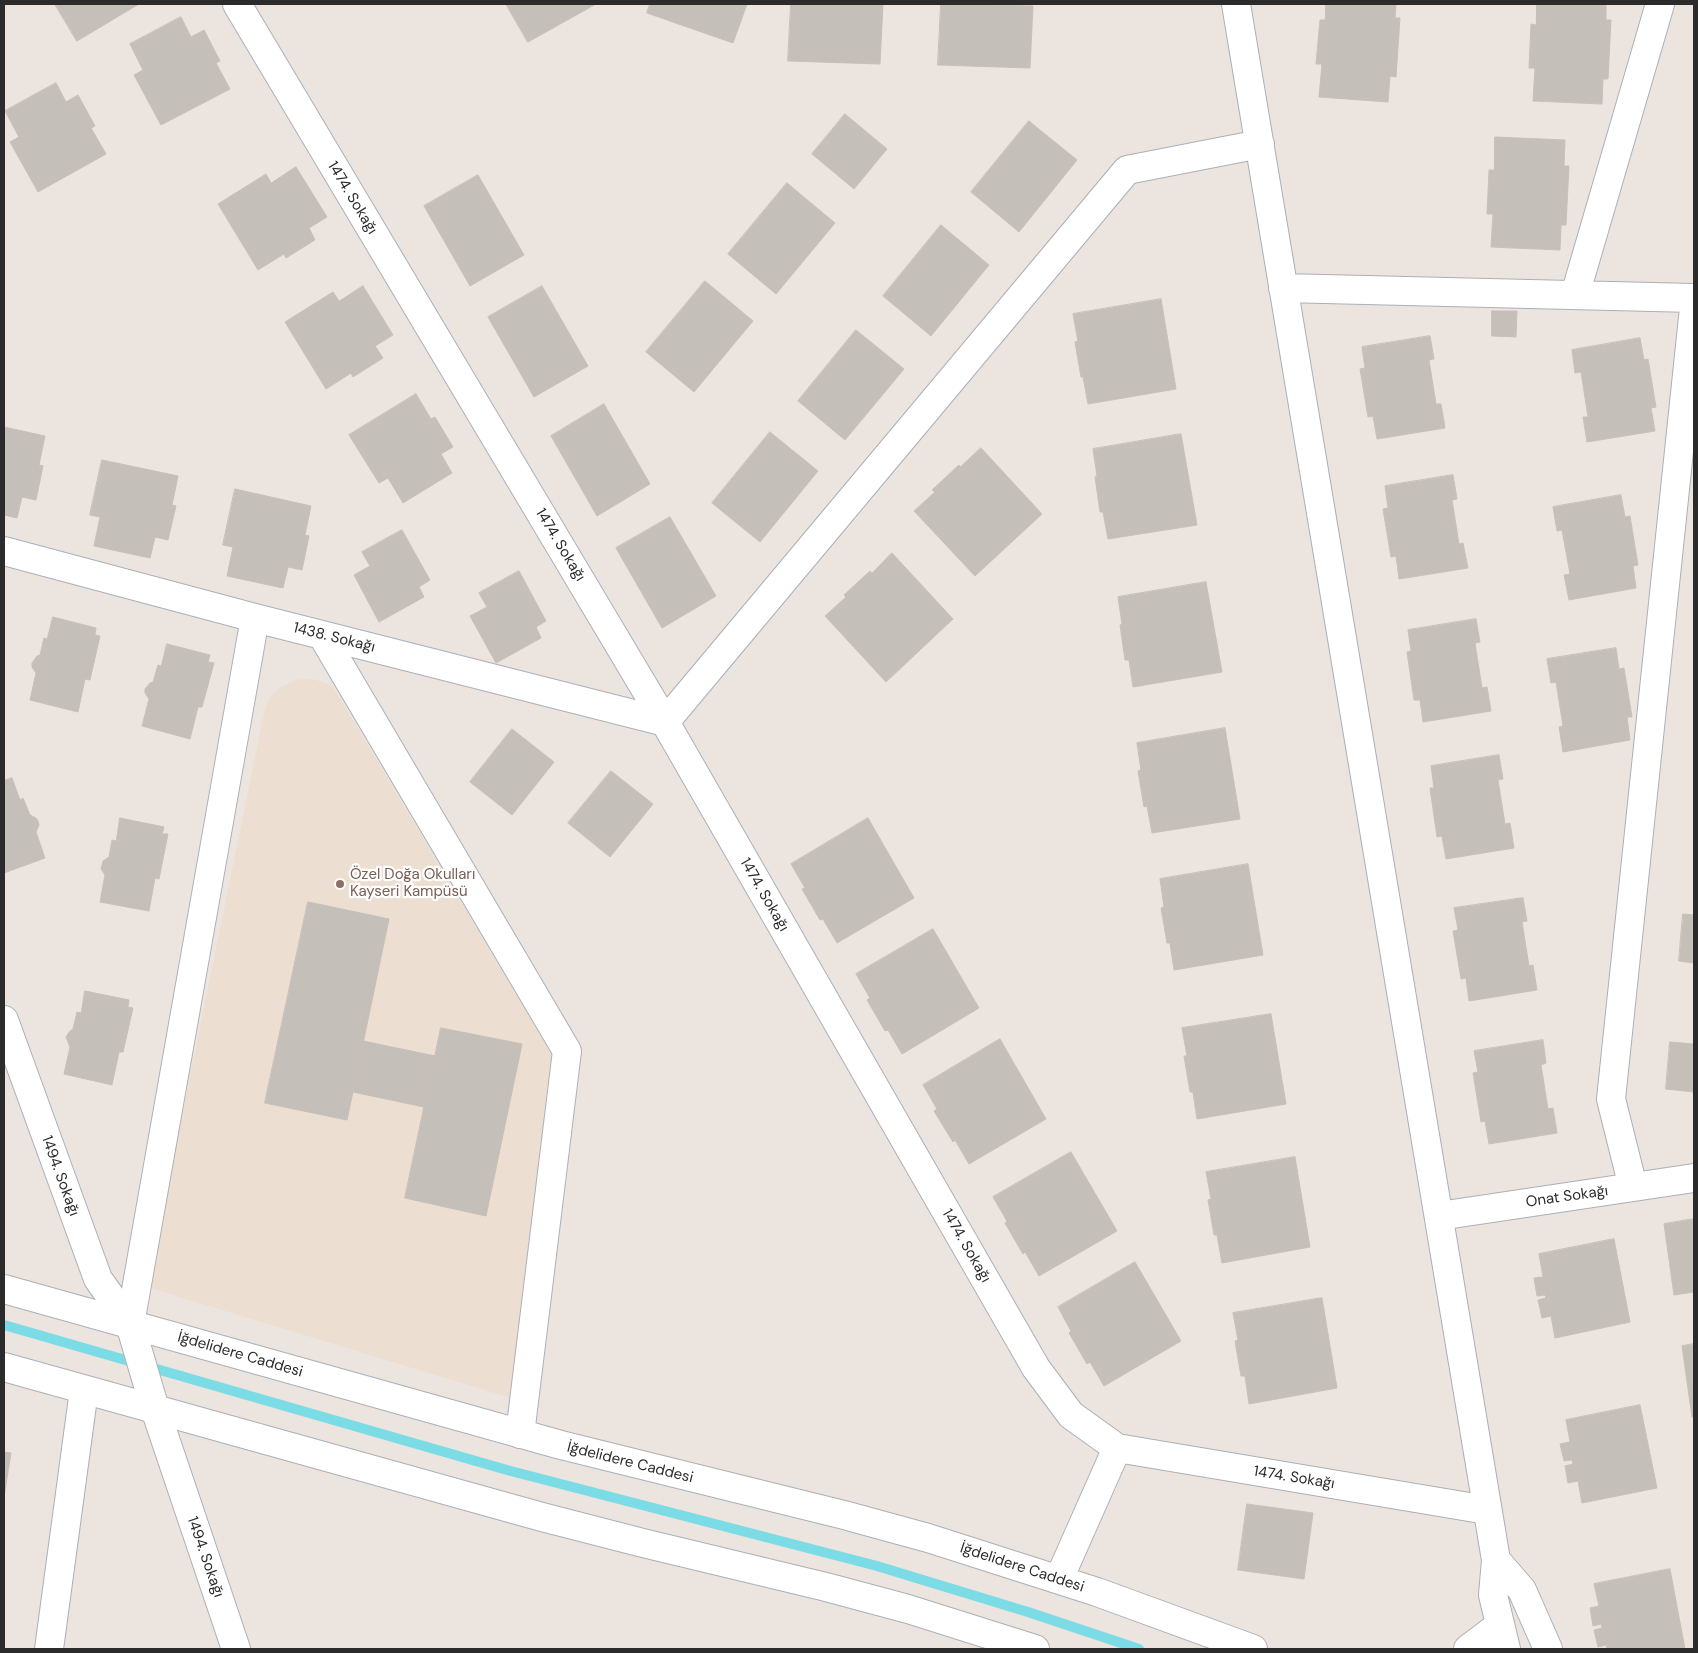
<!DOCTYPE html>
<meta charset="utf-8">
<style>
body{margin:0}
#map{position:relative;width:1698px;height:1653px;overflow:hidden;background:#ece4df;font-family:"DM Sans",sans-serif}
canvas{display:block}
.frame{position:absolute;inset:0;border:5px solid #2b2b2b;pointer-events:none}
</style>
<div id="map">
<canvas width="1698" height="1653"></canvas>
<div class="frame"></div>
</div>
<script>
const g = document.querySelector('canvas').getContext('2d');
g.lineJoin = 'round';
function fillPath(path, color) { g.fillStyle = color; g.fill(path, 'evenodd'); }
function stroke(path, color, width, dash) { g.strokeStyle = color; g.lineWidth = width; g.lineCap = dash ? 'butt' : 'round'; g.setLineDash(dash || []); g.stroke(path); }
function write(font, color, halo, rows, align = 'center') {
  g.font = font + ' "DM Sans",sans-serif'; g.lineWidth = 4.5; g.setLineDash([]); g.textBaseline = 'middle'; g.strokeStyle = halo; g.fillStyle = color; for (const [text, x, y, turn = 0] of rows) {
    g.save(); g.translate(x, y); g.rotate((+turn || 0) * Math.PI / 180); g.textAlign = isNaN(turn) ? turn : align; if (halo) g.strokeText(text, 0, 0); g.fillText(text, 0, 0); g.restore();
  }
}
const education = new Path2D(`
 M300 679H311L323 682 333 687 554 1058 511 1398 147 1287 265 709 270 698 278 689 289 683Z`);
const stream = new Path2D(`
 M4 1325 507 1470 877 1566 1028 1612 1139 1649`);
const building = new Path2D(`
 M55 4H139L77 41Z
 M506 4H596L528 42Z
 M650 4H747L733 43 647 13Z
 M791 4H883L880 64 788 61Z
 M941 4 1033 6 1030 68 938 65Z
 M1326 4H1396L1395 18H1400L1396 77 1390 76 1388 102 1319 97 1322 64H1316L1320 20H1325Z
 M1537 4H1606V20H1611L1608 79H1603L1602 104 1533 101 1535 68H1529L1531 24 1536 25Z
 M181 17 191 37 204 30 220 61 216 63 230 89 161 125 134 75 143 70 130 44Z
 M56 83 66 102 78 95 95 126 91 128 106 154 38 192 10 142 19 137 5 111Z
 M845 114 887 149 854 189 812 154Z
 M1029 121 1077 160 1019 232 971 192Z
 M1495 137 1565 140 1564 166H1569L1566 225H1561L1560 250 1491 247 1493 214H1487L1489 170H1494Z
 M296 167 327 217 309 228 315 240 286 258 284 254 258 270 218 204 266 174 271 183Z
 M478 175 524 255 470 286 424 206Z
 M787 183 835 223 776 294 728 254Z
 M941 225 989 265 931 336 883 296Z
 M705 281 753 321 694 392 646 352Z
 M363 286 393 335 375 346 383 358 353 377 351 373 326 389 285 322 333 292 339 301Z
 M542 286 588 366 534 397 488 317Z
 M1161 299 1176 389 1088 404 1083 377H1081L1075 342 1078 341 1073 314Z
 M1492 311H1517L1516 337 1492 336Z
 M856 330 904 369 845 440 798 401Z
 M1430 336 1434 359 1429 360 1436 404H1441L1445 428 1377 439 1373 416 1368 417 1360 369 1365 368 1362 347Z
 M1640 338 1644 360 1648 359 1656 407 1651 408 1655 431 1587 442 1583 417H1588L1581 372 1575 373 1572 350Z
 M416 394 431 419 435 417 453 447 441 454 452 473 403 503 388 478 379 483 349 435Z
 M604 404 650 484 597 516 551 436Z
 M4 427 45 436 39 465 43 466 36 500 22 497 17 518 4 515Z
 M770 432 818 471 760 542 712 503Z
 M1181 434 1197 525 1108 539 1103 512H1100L1095 477 1097 476 1093 449Z
 M981 448 1042 514 975 576 914 511 935 492 932 490 959 465 960 467Z
 M102 460 178 476 172 505 176 506 168 540 155 537 150 558 94 546 100 517 90 515Z
 M1453 475 1457 499 1452 500 1459 544 1463 543 1468 568 1399 579 1396 556 1391 557 1383 509 1388 508 1385 486Z
 M235 489 311 506 305 535 309 536 302 570 288 567 283 588 227 576 233 547 223 545Z
 M1621 495 1625 517 1630 516 1638 565 1633 566 1636 588 1569 600 1564 575 1570 574 1562 530 1557 531 1553 507Z
 M670 517 716 596 662 628 616 548Z
 M402 530 430 580 419 587 424 597 379 622 354 575 370 566 362 552Z
 M892 553 953 619 886 682 825 616 846 597 844 595 870 571 872 573Z
 M519 571 546 621 536 627 541 638 496 663 470 616 487 607 479 593Z
 M1206 582 1222 672 1133 687 1129 660H1125L1120 625 1122 624 1118 597Z
 M53 617 96 628 95 635 100 636 90 680 85 679 78 712 30 700 36 673 32 667V663L37 656 40 655 44 638 47 639Z
 M1476 619 1480 642 1475 643 1482 688 1487 687 1491 711 1423 722 1420 700H1414L1407 652 1411 651 1408 630Z
 M167 644 210 655 208 662 214 663 202 707H198L190 739 142 726 149 699 145 693V689L150 683 153 682 158 665 161 666Z
 M1616 648 1619 669 1624 668 1632 717H1627L1630 740 1563 752 1559 727 1563 726 1556 682 1551 683 1547 659Z
 M1225 728 1240 819 1152 833 1147 806 1144 807 1138 771 1141 770 1137 743Z
 M512 729 554 762 512 815 470 782Z
 M1499 755 1503 779 1498 780 1505 824 1510 823 1514 848 1446 859 1442 836 1437 837 1430 788H1434L1431 766Z
 M611 771 653 804 610 857 568 823Z
 M12 778 20 800 23 798 30 815 36 818 38 821 39 825 36 832 45 858 4 873V781Z
 M120 818 164 827 162 834H168L159 879 155 878 149 911 100 902 105 875 101 869 103 861 109 857 112 840 116 841Z
 M868 818 914 898 837 943 823 919 820 920 802 889 805 888 791 864Z
 M1248 864 1263 955 1174 970 1170 943H1167L1161 908 1164 907 1160 879Z
 M1523 898 1527 921 1522 922 1529 966 1533 965 1537 990 1469 1001 1466 978 1461 979 1453 931 1458 930 1454 908Z
 M308 902 389 919 347 1120 265 1103Z
 M1683 914 1694 915V963L1679 961Z
 M933 929 979 1008 902 1054 888 1030 885 1031 867 1000 870 998 856 974Z
 M85 991 129 1000 128 1007 133 1008 123 1052H119L112 1085 64 1074 70 1047 66 1037 70 1031 73 1029 77 1012 81 1013Z
 M1271 1014 1286 1104 1197 1119 1193 1092H1190L1184 1056H1187L1182 1028Z
 M441 1028 522 1044 486 1216 405 1198Z
 M1000 1039 1046 1119 969 1164 955 1140 953 1142 934 1111 937 1109 923 1085Z
 M1543 1040 1546 1063 1541 1065 1548 1109 1553 1108 1557 1133 1489 1144 1485 1121 1481 1122 1473 1073 1478 1072 1474 1051Z
 M363 1041 435 1056 424 1107 353 1092Z
 M1670 1042 1694 1044V1092L1666 1089Z
 M1071 1152 1117 1231 1039 1276 1025 1252 1023 1254 1005 1223 1007 1221 993 1197Z
 M1295 1157 1310 1247 1222 1263 1217 1235H1214L1208 1200 1211 1199 1206 1172Z
 M1694 1219V1292L1674 1295 1664 1224Z
 M1614 1239 1630 1322 1555 1338 1551 1316 1542 1318 1538 1300 1546 1298 1545 1295 1537 1296 1534 1278 1543 1277 1539 1254Z
 M1135 1262 1181 1341 1104 1386 1090 1362 1087 1364 1069 1333 1071 1331 1058 1307Z
 M1322 1298 1337 1388 1249 1404 1245 1376H1241L1235 1341 1238 1340 1233 1313Z
 M1694 1344V1416L1692 1417 1682 1346Z
 M1640 1405 1657 1488 1582 1503 1578 1481 1568 1483 1565 1466 1573 1464 1572 1460 1564 1461 1560 1444 1570 1442 1566 1420Z
 M4 1452 11 1453 4 1497Z
 M1247 1504 1313 1513 1304 1579 1238 1570Z
 M1670 1569 1685 1649H1607L1606 1645 1598 1647 1594 1630 1602 1628 1601 1624 1593 1626 1590 1608 1599 1606 1594 1584Z`);
const minor = new Path2D(`
 M237 4 665 722 1036 1368 1071 1415 1117 1448 1487 1510
 M1236 4 1496 1560 1493 1595 1506 1649
 M1283 288 1694 298
 M1575 295 1660 4
 M4 551 255 618 665 722
 M322 635 567 1051 520 1434
 M665 722 1127 170 1260 144
 M4 1020 98 1279 130 1324
 M1633 1187 1611 1099 1694 308
 M1439 1216 1694 1178
 M1496 1560 1522 1590 1548 1649
 M1059 1579 1117 1448
 M49 1649 84 1390
 M236 1649 155 1409 130 1324 255 618
 M1468 1649 1500 1625`);
const tertiary = new Path2D(`
 M4 1289 561 1445 844 1515 928 1538 1097 1592 1253 1649
 M4 1367 542 1517 643 1543 826 1587 908 1609 1035 1649`);
const markers = [
 [340,884,5,"#8d6e63"]
];
const streetNames = [
 ["1474. Sokağı",352,198,59],
 ["1474. Sokağı",560,545,59],
 ["1438. Sokağı",334,638,14],
 ["1474. Sokağı",764,895,60],
 ["1494. Sokağı",60,1176,70],
 ["Onat Sokağı",1567,1197,-8],
 ["1474. Sokağı",966,1246,60],
 ["İğdelidere Caddesi",240,1355,16],
 ["İğdelidere Caddesi",630,1463,14],
 ["1474. Sokağı",1294,1478,9],
 ["1494. Sokağı",205,1557,71],
 ["İğdelidere Caddesi",1022,1568,18]
];
const educationNames = [
 ["Özel Doğa Okulları",350,875],
 ["Kayseri Kampüsü",350,892]
];
fillPath(education, '#ecded0');
stroke(stream, '#7bdce5', 10);
fillPath(building, '#c5bfba');
stroke(building, '#c7bfb8', 1);
stroke(minor, '#abb0b7', 30);
stroke(tertiary, '#abb0b7', 30);
stroke(minor, '#fff', 28);
stroke(tertiary, '#fff', 28);
for (const [x, y, r, color] of markers) { const dot = new Path2D(); dot.arc(x, y, r, 0, 2 * Math.PI); g.fillStyle = color; g.fill(dot); stroke(dot, '#fff', 2); }
write('15px', '#2b2b2b', '#fff', streetNames);
write('15px', '#785e54', '#fff', educationNames, 'left');
</script>
